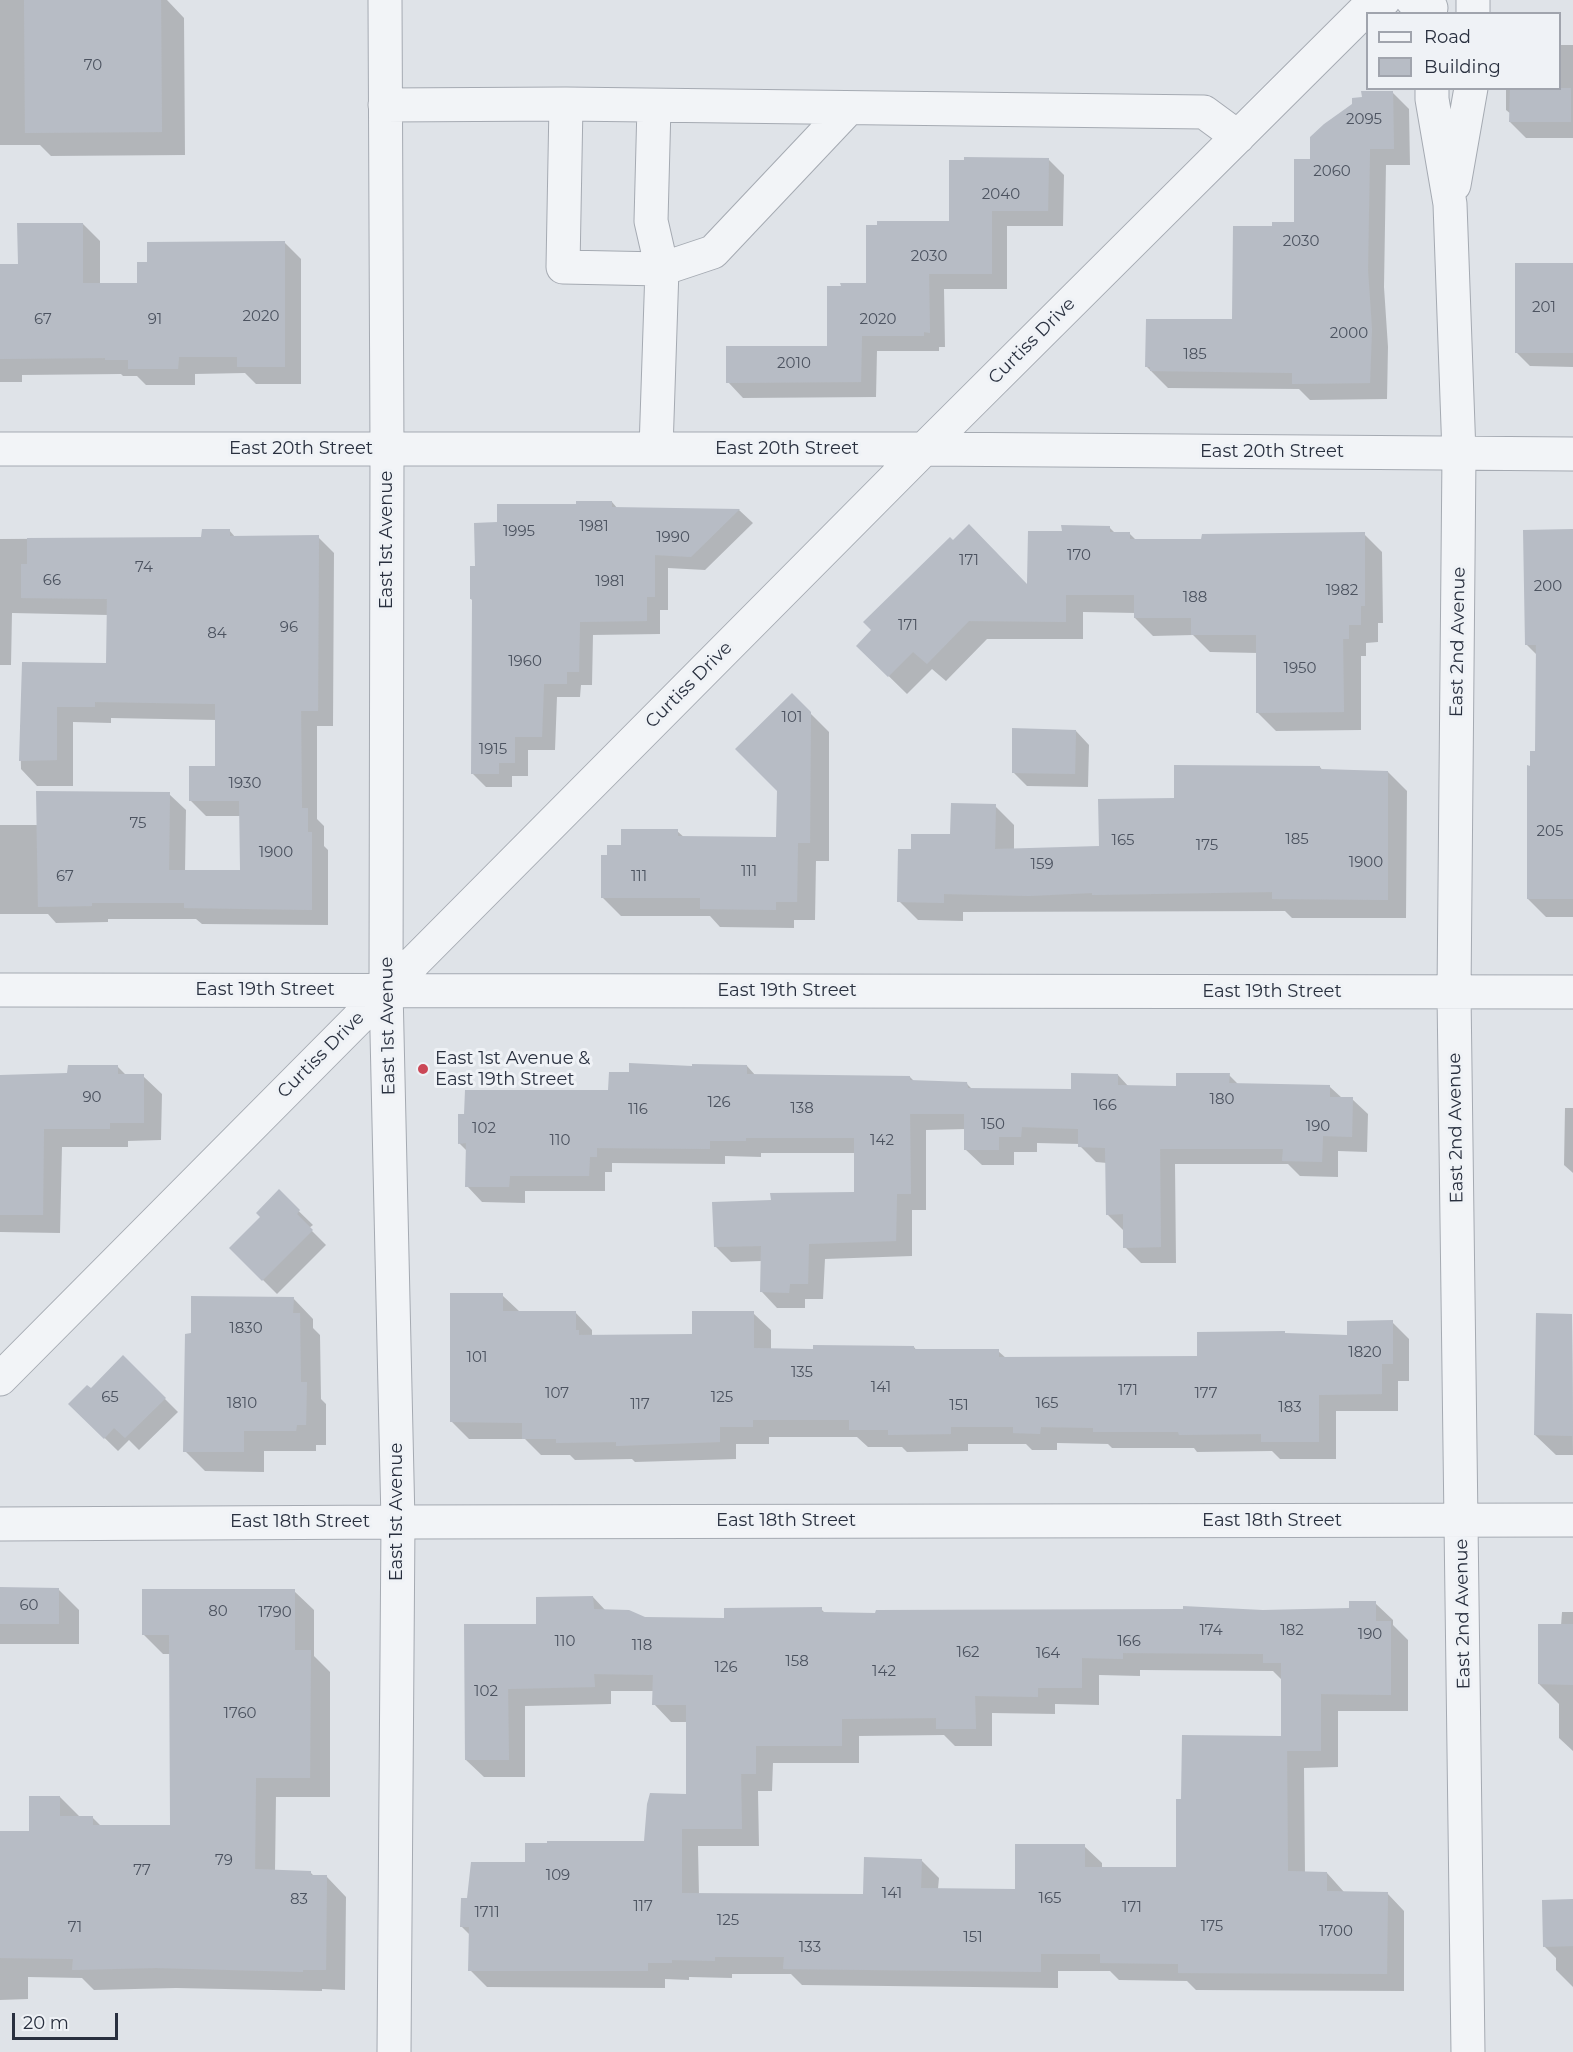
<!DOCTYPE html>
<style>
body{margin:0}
#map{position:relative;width:1573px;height:2052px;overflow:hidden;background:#dfe3e8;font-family:Montserrat,sans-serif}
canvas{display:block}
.legend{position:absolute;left:1366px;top:12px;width:195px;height:78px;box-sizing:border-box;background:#eff2f6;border:2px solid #a0a4ad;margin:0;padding:8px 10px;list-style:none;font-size:18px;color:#29303f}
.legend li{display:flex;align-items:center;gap:12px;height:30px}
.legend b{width:30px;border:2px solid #a0a4ad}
.scale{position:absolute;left:12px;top:2013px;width:106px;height:27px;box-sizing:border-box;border:3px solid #29303f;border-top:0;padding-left:8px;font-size:18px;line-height:21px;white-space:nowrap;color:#29303f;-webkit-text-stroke:4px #eff2f6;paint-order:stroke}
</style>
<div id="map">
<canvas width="1573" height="2052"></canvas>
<ul class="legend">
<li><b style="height:8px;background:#f2f4f7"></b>Road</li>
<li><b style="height:16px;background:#b7bcc5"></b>Building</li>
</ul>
<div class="scale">20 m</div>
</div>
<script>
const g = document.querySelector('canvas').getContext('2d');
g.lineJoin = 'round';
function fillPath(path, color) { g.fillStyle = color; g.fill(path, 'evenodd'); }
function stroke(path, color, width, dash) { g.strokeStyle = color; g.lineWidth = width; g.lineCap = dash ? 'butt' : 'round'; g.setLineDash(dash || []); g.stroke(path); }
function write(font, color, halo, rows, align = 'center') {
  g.font = font + ' Montserrat,sans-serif'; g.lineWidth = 6; g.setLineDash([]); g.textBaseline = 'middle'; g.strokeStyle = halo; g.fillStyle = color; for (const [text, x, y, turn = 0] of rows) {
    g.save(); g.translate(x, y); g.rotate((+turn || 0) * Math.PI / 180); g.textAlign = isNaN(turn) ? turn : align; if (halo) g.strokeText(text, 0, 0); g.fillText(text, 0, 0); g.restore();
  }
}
const shadow = new Path2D(`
 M0 0H167L184 18 185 155 51 156 40 145H0Z
 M1560 45H1573V138H1526L1510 122 1511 114 1506 110V88H1560Z
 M1392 92 1409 109 1410 165H1386L1384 287 1388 347 1387 399 1310 400 1299 389 1168 388 1147 367 1233 321 1274 227 1296 224 1312 161Z
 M1048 159 1064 175 1063 226H1007V289H944L945 347H939V351H877L876 397 743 398 728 382 828 347 867 285 950 222Z
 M83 224 100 241V285L139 284 284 242 301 259V384H256L245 373 195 374V385H146L137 376H123L121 374 22 375V382H0V266H19Z
 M1573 264V367L1530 366 1517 353Z
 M612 502 618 509 739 510 753 523 705 570 668 568V610H660V634L593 635 592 685H581L580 697H557L555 750H528V776H512V787H486L472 773 473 601 471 599 477 567 499 524 577 506Z
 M1109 527 1115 533H1129L1136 540H1203L1364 534 1382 552 1383 623H1378V642L1366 643V656H1361V730L1276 731 1258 713V653L1210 652 1193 635 1153 636 1135 618V613L1083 612V639H987L946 681 932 669 907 694 858 646 1028 587 1063 532Z
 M229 530 236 538 318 537 334 553 333 726H317V819L324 826V846L328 850V925L202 924 196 919H108V922L56 923 48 914H0V825H38L169 794 186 810 185 872H241V816H206L190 800 217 768V720L111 718V723L73 722V786H37L21 769 20 725 108 664V615L12 613 11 665H0V539L203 538Z
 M1573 531V917H1546L1528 899 1532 767 1536 753 1538 656 1526 644Z
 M792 695 829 732V861H816L815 920H794V928L720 927 710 916H621L602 897 608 857 622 847 677 831 685 838H777Z
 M1076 731 1089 745 1088 787 1027 786 1013 772Z
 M1320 767 1323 771 1388 772 1407 791 1406 918H1292L1285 911 963 912V921L918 920 899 901 912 850 952 835 995 806 1014 825V850L1101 848 1176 799Z
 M117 1066 127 1076H143L162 1094 161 1140 128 1141V1147H62L60 1233 0 1232V1076L69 1075Z
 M747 1066 756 1076 910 1077 915 1082 967 1084 973 1090H1072L1118 1075 1129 1087H1178L1229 1075 1239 1085 1330 1087 1342 1098 1352 1099 1368 1114 1367 1152 1338 1151V1177L1300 1176 1288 1164H1175L1176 1263H1141L1125 1247 1123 1230 1107 1214V1163L1096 1162 1080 1146V1144L1037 1143V1152H1014V1165H982L966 1150V1129L926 1130V1210H912V1256L825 1259 823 1299H805V1308H777L762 1292V1261L731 1262 715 1246 772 1202 856 1194V1153H761V1157L725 1156V1164L612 1163V1172H605V1191H525V1203L482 1202 467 1186V1151L459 1143 610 1092 630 1073 693 1067Z
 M1565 1108H1573V1173L1564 1165Z
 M279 1192 313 1225 309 1228 326 1245 277 1294 231 1248 262 1217Z
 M502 1295 520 1312H575L592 1330V1336L694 1335 753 1313 771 1330V1350L914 1347 917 1351H998L1006 1358H1199L1286 1335 1348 1337 1392 1322 1409 1339V1381H1398V1411H1336V1459H1280L1272 1451 1197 1452 1194 1448H1112L1108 1444 1057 1443V1450H1032L1026 1444H968V1451L907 1452 902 1447H868L857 1437H769V1444H736V1459L635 1462 632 1459 575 1460 570 1455H541L525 1439H469L451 1421Z
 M293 1298 313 1319V1328L320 1335 321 1399 326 1404V1445H316V1451H264V1472L205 1471 185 1451Z
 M1572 1315 1573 1455H1556L1535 1435Z
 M123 1357 178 1412 139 1450 129 1440 118 1451 70 1404 91 1390Z
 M0 1589H58L79 1610V1644H0Z
 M294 1591 314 1610V1656L330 1672V1797H276L275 1871 310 1872 315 1877H327L346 1897 345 1990 322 1989V1991L176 1988 94 1990 82 1978 28 1977V1999L0 2000V1832H30L60 1797 80 1817H92L101 1826H171V1654H163L143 1634Z
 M593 1597 606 1611 644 1618 725 1619 821 1609 826 1614 1263 1612 1350 1610 1375 1603 1393 1620V1625L1408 1640V1711H1338V1767L1304 1768 1305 1873H1327L1344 1892 1387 1893 1404 1911V1991L1196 1990 1187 1981 1119 1980 1110 1971H1058V1988L802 1985 791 1974H732V1978L689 1977V1980L665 1979V1988L487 1987 470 1970V1935L462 1927 468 1899 527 1864 646 1842 688 1796V1722H671L654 1704V1691H611V1704L525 1706V1777H484L466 1760 538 1626ZM1140 1670 1273 1671 1282 1680 1283 1738 1183 1801 1177 1868H1102V1863L1084 1846 1016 1890 938 1889 939 1878 921 1860 864 1896 699 1895 698 1846H759L758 1791H772L773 1763H859V1736L944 1735 955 1746H992V1713L1055 1714V1704L1099 1705V1675L1140 1676Z
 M1562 1612H1573V1751L1559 1738V1704L1539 1684 1561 1626Z
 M1573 1901V1987L1556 1970V1958L1544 1946Z`);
const building = new Path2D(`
 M24 0H161L162 132 25 133Z
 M1510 88H1571V122H1509Z
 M1361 91H1393L1394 149H1370L1368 270 1372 329 1370 383 1292 384V373L1150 371V367H1145L1146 319H1232L1233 226H1272V222H1294V159H1310V137L1324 124 1352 104V98L1362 97Z
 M964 157 1049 158 1048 211H992V274H929L930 333 924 332V336H862L861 382 726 383V346H827V286H841L840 283H866V225H877V221H949V160H964Z
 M17 223H83V283H137V262H147V242L285 241V367H237V357H179L178 369H128V360H105V358L0 359V264H18Z
 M1515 263H1573V353H1515Z
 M576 501H612V507L740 509 691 557 655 555V597H647V621L580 622 579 672H567V684H544L542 737H515V763H499V774H471L472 599H470V566H475L474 523 497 522V504H576Z
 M969 524 1027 584 1028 531H1062L1061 525 1110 526V532H1130V539H1201L1202 534 1365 532V606H1361V625H1349V639H1343L1344 712 1256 713V635H1191V618H1134V595H1066V622L969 621 927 664 913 652 888 677 856 646 871 630 863 622 950 537 953 540Z
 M202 529H230V536L319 535 318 711H301L302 808H308V832H312V910L184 908V903H92V906L38 907 36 791 170 792 169 870H240L239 801H189V766H215V704L95 702V707H57V760L19 761 22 662 106 663 107 599 21 598V564H27V538L201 537Z
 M1573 529V899H1527V765L1530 766V751H1535L1536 645H1525L1523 530Z
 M792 693 811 712 810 843H798L797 902H776V910L700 909V898H601V855H607V845H621V829H678V836L776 837 777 791 735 749Z
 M1012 728 1076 730 1075 774 1012 773Z
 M1174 765 1320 766V769L1388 771V900L1272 899V892L1092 895V893L1029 896 944 894V903L897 902 898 849H911V834H950L951 803 996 804 995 849 1099 846 1098 799 1174 798Z
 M629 1063 692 1066V1064L747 1065V1074L910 1076V1080L967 1082 968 1088 1071 1089V1073L1118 1074V1085L1176 1086V1073H1230L1229 1083 1330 1085V1097H1353L1352 1137 1323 1136 1322 1162 1282 1161 1283 1149H1160L1161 1247 1123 1248V1214L1106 1215 1105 1148 1078 1147V1129L1022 1127 1021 1137H999V1150H964V1114H910L911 1194H897L896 1241 809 1244 808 1284H790L789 1293 760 1292 761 1246 714 1247 712 1202 771 1200 770 1193 854 1192V1138H746V1141H710V1149L597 1148V1157H590L589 1176H510L509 1187H465L466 1143 458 1144V1114H464L465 1090H608L609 1072H629Z
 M68 1065H118V1074H144V1123H110V1129H44L43 1215H0V1075L67 1073Z
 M279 1189 300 1210 297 1214 313 1230 262 1281 229 1248 260 1217 256 1213Z
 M450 1293H503V1311H576V1330H579V1335L692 1334V1311H754V1348L813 1349V1345L914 1346V1349H999V1357L1197 1356V1332L1285 1331V1333L1347 1335V1321L1393 1320V1364H1382V1394L1319 1395V1442H1261V1434L1179 1435 1178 1432H1093V1428L1041 1427 1040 1434 1013 1433V1427H951V1434L888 1435V1430H849V1420H753V1427H720V1442L616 1446V1442L556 1443V1439H522V1423L450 1422Z
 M191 1296 294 1297 293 1313H300L301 1382H307L306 1425H297L296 1431H244V1452H183L185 1334 191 1333Z
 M1536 1313 1572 1314 1573 1436 1534 1435Z
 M123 1355 166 1398 125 1438 114 1428 104 1439 68 1404 87 1385 91 1388Z
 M0 1587 59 1588V1624H0Z
 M142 1589H295V1650H311L310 1778H256L255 1869 311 1871V1875H327L326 1970H303V1972L156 1968 72 1970 73 1959 0 1958V1831H29V1796H60V1816H93V1825H170L169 1635H142Z
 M593 1596 594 1609 629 1610 645 1617 724 1618V1608L822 1607V1612L875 1613 876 1610 1183 1609V1606L1263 1610 1349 1608V1601H1376V1621H1391V1695L1321 1694V1751H1287L1288 1871 1327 1872V1891L1388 1892 1387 1974 1178 1973V1964L1100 1963V1954H1041V1972L783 1969 784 1957H715V1961L672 1960V1963H648V1971H468L469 1927H460L461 1898H467L471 1862H525V1843H547V1841H644L647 1804 650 1793 686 1794V1705H652L653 1675 594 1674 595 1687 508 1689 509 1760H465L464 1624H536V1597ZM1123 1653 1263 1654V1663H1281V1736L1182 1735 1181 1799H1176V1867H1085V1844H1015V1889L921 1888 922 1859 864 1857 863 1894 682 1893V1829H742L741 1774H756V1746H842V1719L936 1718V1729H976L975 1696 1038 1697V1688H1082V1658L1123 1659Z
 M1538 1624H1573V1685L1538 1684Z
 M1573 1899V1946L1543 1947 1542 1900Z`);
const minor = new Path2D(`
 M385 0 387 449 386 989 398 1522 394 2052
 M1412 0 1431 8
 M1473 14V0
 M1432 88V99L1450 204 1459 454 1454 993 1468 2052
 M566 104 1204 112 1238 137
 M385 105 566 104 563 267 662 269 656 449
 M654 106 651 221 662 269 713 252 848 109
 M1454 185 1471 88
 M0 449H924L1573 454
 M0 990 1573 992
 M0 1379 924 449 1372 3 1384 0
 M0 1524 398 1522 1573 1520`);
const markers = [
 [423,1069,6,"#cb4756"]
];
const numberNames = [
 ["70",93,66],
 ["2095",1364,120],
 ["2060",1332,172],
 ["2040",1001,195],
 ["2030",1301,242],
 ["2030",929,257],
 ["201",1544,308],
 ["2020",261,317],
 ["67",43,320],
 ["91",155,320],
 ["2020",878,320],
 ["2000",1349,334],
 ["185",1195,355],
 ["2010",794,364],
 ["1981",594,527],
 ["1995",519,532],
 ["1990",673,538],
 ["170",1079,556],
 ["171",969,561],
 ["74",144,568],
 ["66",52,581],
 ["1981",610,582],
 ["200",1548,587],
 ["1982",1342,591],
 ["188",1195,598],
 ["171",908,626],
 ["96",289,628],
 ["84",217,634],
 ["1960",525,662],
 ["1950",1300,669],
 ["101",792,718],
 ["1915",493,750],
 ["1930",245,784],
 ["75",138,824],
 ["205",1550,832],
 ["185",1297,840],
 ["165",1123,841],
 ["175",1207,846],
 ["1900",276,853],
 ["1900",1366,863],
 ["159",1042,865],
 ["111",749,872],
 ["67",65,877],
 ["111",639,877],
 ["90",92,1098],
 ["180",1222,1100],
 ["126",719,1103],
 ["166",1105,1106],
 ["138",802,1109],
 ["116",638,1110],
 ["150",993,1125],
 ["190",1318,1127],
 ["102",484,1129],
 ["110",560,1141],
 ["142",882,1141],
 ["1830",246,1329],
 ["1820",1365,1353],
 ["101",477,1358],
 ["135",802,1373],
 ["141",881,1388],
 ["171",1128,1391],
 ["107",557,1394],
 ["177",1206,1394],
 ["65",110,1398],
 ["125",722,1398],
 ["1810",242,1404],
 ["165",1047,1404],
 ["117",640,1405],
 ["151",959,1406],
 ["183",1290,1408],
 ["60",29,1606],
 ["80",218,1612],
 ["1790",275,1613],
 ["174",1211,1631],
 ["182",1292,1631],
 ["190",1370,1635],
 ["110",565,1642],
 ["166",1129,1642],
 ["118",642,1646],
 ["162",968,1653],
 ["164",1048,1654],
 ["158",797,1662],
 ["126",726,1668],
 ["142",884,1672],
 ["102",486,1692],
 ["1760",240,1714],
 ["79",224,1861],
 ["77",142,1871],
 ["109",558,1876],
 ["141",892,1894],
 ["165",1050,1899],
 ["83",299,1900],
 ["117",643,1907],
 ["171",1132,1908],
 ["1711",487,1913],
 ["125",728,1921],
 ["175",1212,1927],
 ["71",75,1928],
 ["1700",1336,1932],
 ["151",973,1938],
 ["133",810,1948]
];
const streetNames = [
 ["Curtiss Drive",1032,341,-45],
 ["East 20th Street",301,449],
 ["East 20th Street",787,449],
 ["East 20th Street",1272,452],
 ["East 1st Avenue",387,540,-90],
 ["East 2nd Avenue",1458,642,-89],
 ["Curtiss Drive",689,685,-45],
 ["East 19th Street",265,990],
 ["East 19th Street",787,991],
 ["East 19th Street",1272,992],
 ["East 1st Avenue",388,1026,-91],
 ["Curtiss Drive",321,1055,-45],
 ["East 2nd Avenue",1456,1128,-91],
 ["East 1st Avenue",397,1512,-90],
 ["East 18th Street",786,1521],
 ["East 18th Street",1272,1521],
 ["East 18th Street",300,1522],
 ["East 2nd Avenue",1463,1614,-91]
];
const poiNames = [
 ["East 1st Avenue &",435,1059],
 ["East 19th Street",435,1080]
];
fillPath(shadow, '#0003');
fillPath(building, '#b7bcc5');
stroke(minor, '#a5aab2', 35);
stroke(minor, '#f2f4f7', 33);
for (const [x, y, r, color] of markers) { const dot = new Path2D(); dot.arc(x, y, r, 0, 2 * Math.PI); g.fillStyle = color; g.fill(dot); stroke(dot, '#eff2f6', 2); }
write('15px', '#4c5360', null, numberNames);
write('18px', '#29303f', '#eff2f6', streetNames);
write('18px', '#29303f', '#eff2f6', poiNames, 'left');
</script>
